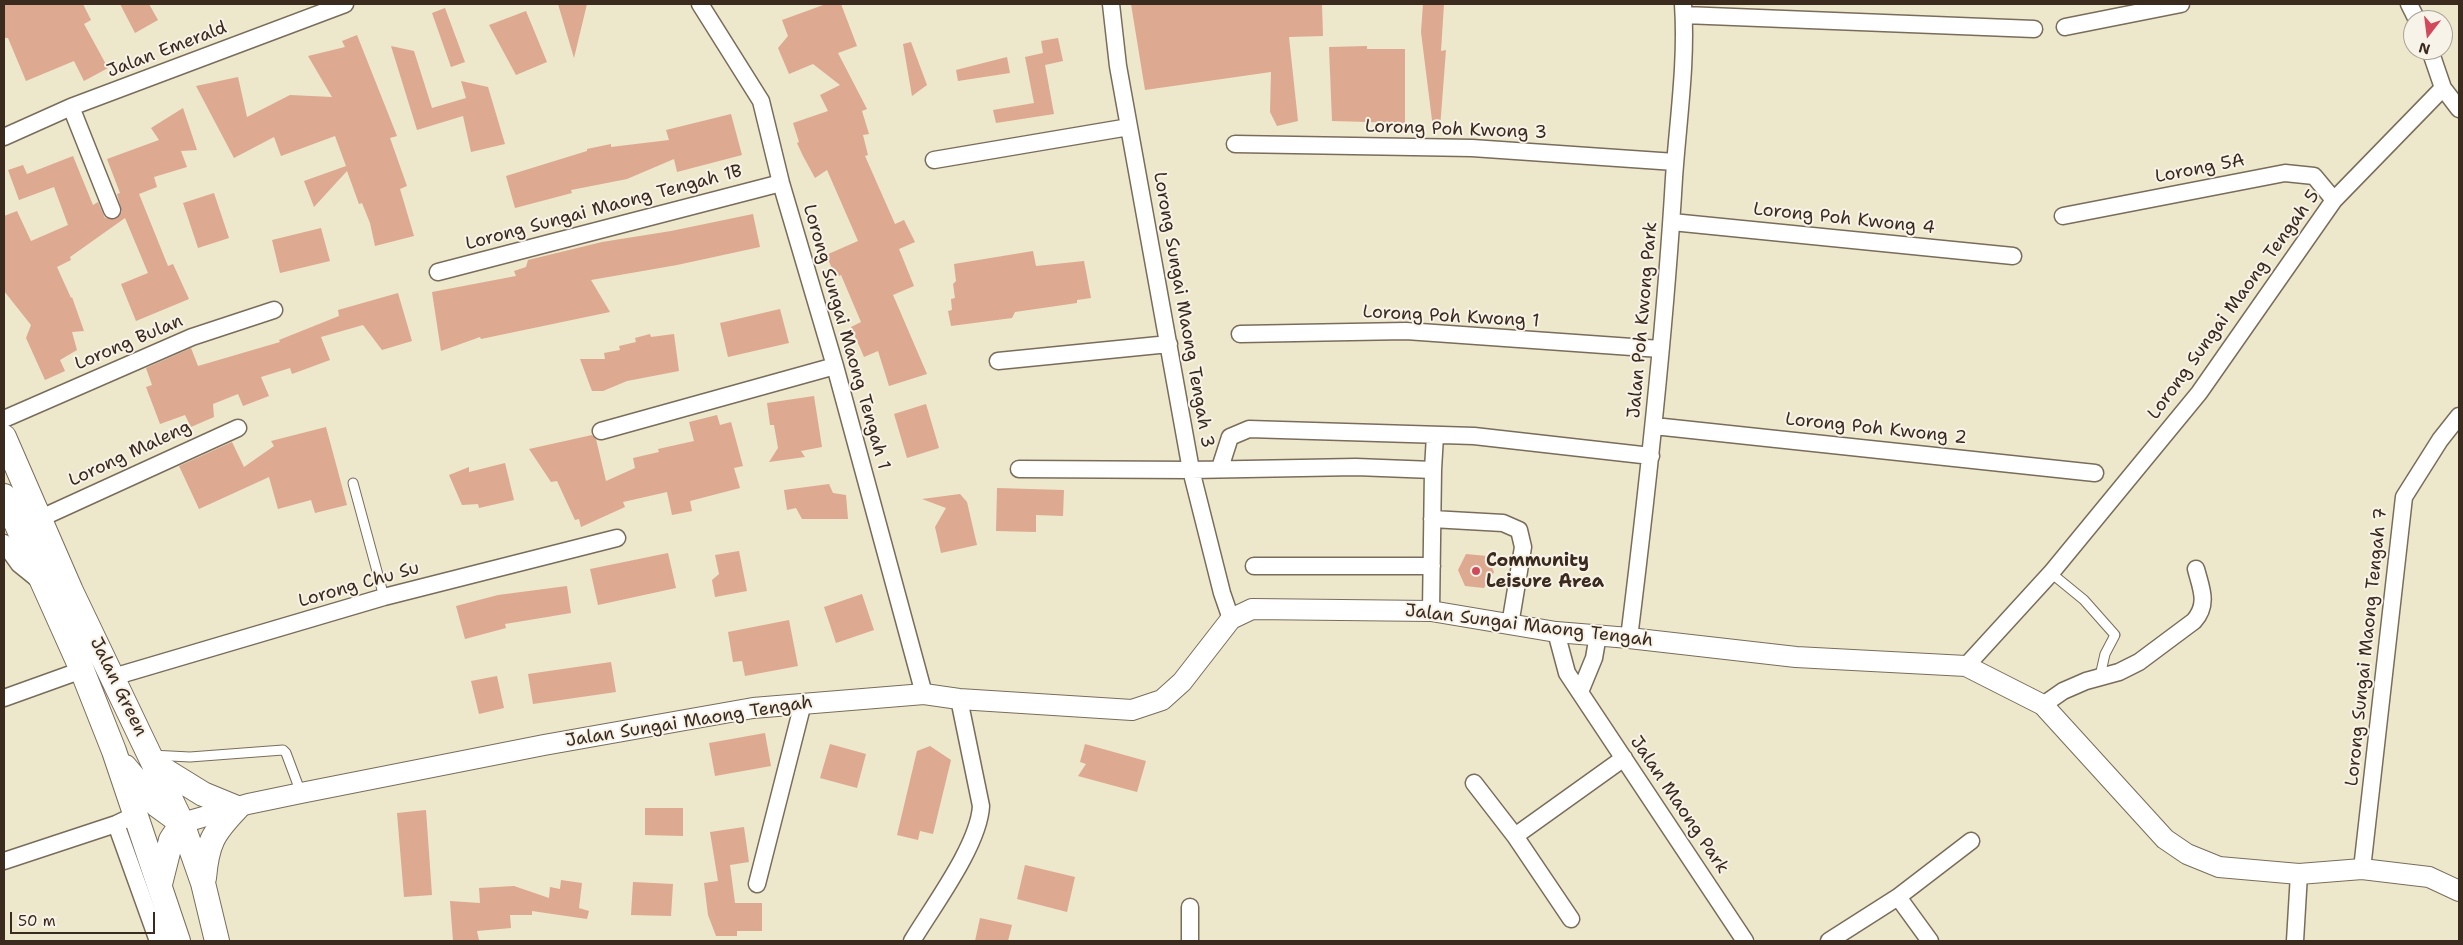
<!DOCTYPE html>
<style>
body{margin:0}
#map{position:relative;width:2463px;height:945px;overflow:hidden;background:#ede7cb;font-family:"Shantell Sans",sans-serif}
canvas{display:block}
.frame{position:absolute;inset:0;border:5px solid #3b2a1e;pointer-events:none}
.north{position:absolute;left:2403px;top:10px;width:50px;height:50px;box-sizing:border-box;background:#f7f3e8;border:1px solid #aca397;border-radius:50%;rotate:195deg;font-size:14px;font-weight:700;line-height:20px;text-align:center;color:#3b2a1e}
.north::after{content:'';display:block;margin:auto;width:18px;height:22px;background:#d1495b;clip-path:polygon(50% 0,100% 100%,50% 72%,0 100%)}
.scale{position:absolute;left:10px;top:912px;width:145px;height:22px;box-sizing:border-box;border:2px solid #3b2a1e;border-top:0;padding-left:6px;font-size:15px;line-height:18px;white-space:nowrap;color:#3b2a1e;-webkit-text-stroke:4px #f7f3e8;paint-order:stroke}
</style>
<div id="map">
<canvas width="2463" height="945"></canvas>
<div class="frame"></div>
<div class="north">N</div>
<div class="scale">50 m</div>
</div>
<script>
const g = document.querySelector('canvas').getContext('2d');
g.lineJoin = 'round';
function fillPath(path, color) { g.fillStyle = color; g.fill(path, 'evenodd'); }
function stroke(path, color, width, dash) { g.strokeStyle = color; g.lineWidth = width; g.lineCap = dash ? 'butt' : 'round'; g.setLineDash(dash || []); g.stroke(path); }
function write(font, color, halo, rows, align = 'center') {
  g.font = font + ' "Shantell Sans",sans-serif'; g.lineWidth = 4; g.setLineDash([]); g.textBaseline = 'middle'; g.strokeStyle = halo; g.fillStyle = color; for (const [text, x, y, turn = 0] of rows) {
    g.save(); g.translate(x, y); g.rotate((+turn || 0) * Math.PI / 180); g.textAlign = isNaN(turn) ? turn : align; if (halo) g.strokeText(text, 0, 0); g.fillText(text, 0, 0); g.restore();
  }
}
const building = new Path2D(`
 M4 4H83L91 20 84 24 108 68 84 81 74 61 26 81 8 38H4Z
 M120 4H149L158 20 135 33Z
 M558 4H587L574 58Z
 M826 4H841L857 46 838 53 867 109 862 111 869 134 863 135 868 155 865 156 895 224 904 220 915 242 899 249 914 286 893 295 927 374 889 386 878 351 864 357 851 327 861 322 841 275 836 277 826 255 858 241 827 170 815 178 803 156 797 143 799 142 793 123 828 111 820 95 840 85 813 64 789 74 778 48 788 36 782 20Z
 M1131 4H1322L1323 36 1289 37 1298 121 1277 126 1270 112 1271 72 1145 90Z
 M1423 4H1444L1441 51 1446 50 1440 128H1433L1421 32Z
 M445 8 465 62 451 67 432 13Z
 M526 11 547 62 516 75 489 25Z
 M357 35 397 136 390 138 407 186 400 189 414 236 375 246 370 223 362 203 359 204 347 171 314 207 304 181 346 166 335 136 281 156 274 137 234 158 196 86 238 77 247 117 290 95 332 97 308 56 345 47 342 41Z
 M1058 38 1063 61 1045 65 1054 114 996 123 993 110 1034 103 1025 57 1043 53 1041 41Z
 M911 42 927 85 912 96 903 44Z
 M391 46 414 51 432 108 466 98 461 81 488 87 505 144 471 152 463 116 417 130Z
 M1367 46V49H1405V123L1332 121 1329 47Z
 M1007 57 1010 73 958 81 956 70Z
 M183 108 197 150 181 151 187 167 154 177 157 187 139 194 168 266 173 264 189 299 136 321 121 284 148 273 125 218 70 257 71 260 57 267 71 298 72 297 84 331 72 332 77 350 60 360 65 371 45 380 26 338 31 325 4 291V216L17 211 31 241 68 225 54 187 19 200 8 170 23 165 27 174 73 156 93 205 98 202 105 218 115 219 122 212 117 194 120 193 107 159 159 140 151 128Z
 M731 114 742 155 677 172 674 159 627 179 571 190 572 193 515 208 506 176 587 151V149L611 144V147L669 140 666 130Z
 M214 193 229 238 198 248 183 203Z
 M753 214 760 247 677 265 591 280 610 312 481 339 480 337 441 351 432 292 516 276 514 271 526 267 528 260 602 242 671 231Z
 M321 228 330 261 280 273 272 240Z
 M1033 251 1036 266 1084 261 1091 298 1077 300V303L1015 312 1012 318 951 326 948 311 952 310 951 299 955 298 953 284 956 281 954 264Z
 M398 293 412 341 382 350 363 325 321 337 330 360 292 374 290 368 261 377 269 396 243 406 238 394 213 404 214 417 191 427 185 415 160 424 146 387 152 385 146 368 191 348 198 366 280 342 279 340 339 316 338 310Z
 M780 309 789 343 728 357 720 323Z
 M650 334 651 337 674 334 679 371 627 381 603 391H592L580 359H605L604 353 620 350 619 346 636 342 635 338Z
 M814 396 822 447 801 451 805 457 769 462 778 448 774 425H770L767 403Z
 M926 404 939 448 907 458 894 414Z
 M717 415 720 425 731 422 743 466 734 468 740 488 690 501 692 511 672 515 667 492 623 502 625 507 581 527 579 519 575 520 557 481 551 482 529 449 592 435 596 439 606 481 635 468 633 458 659 452 658 449 694 441 689 422Z
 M326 427 347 505 315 513 311 500 278 509 269 477 199 509 179 466 232 442 244 467 274 446 271 441Z
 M505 463 514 500 479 508 478 504 462 505 449 475 469 467V472Z
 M829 484 833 493 846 495 848 519H802L796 508 787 510 784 490Z
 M997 488 1064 490 1063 516 1036 515V532L996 531Z
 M960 494 967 502 977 545 941 553 935 527 946 508 922 499Z
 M739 551 747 591 715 597 712 580 719 574 715 555Z
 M668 553 676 588 598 605 590 569Z
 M1466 554 1487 556 1494 572 1484 588 1465 586 1458 570Z
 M567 586 571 613 505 624 506 628 465 639 456 606 498 595Z
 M862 594 874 630 836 643 824 607Z
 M789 620 798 666 745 676 742 661 733 662 728 632Z
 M611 662 616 692 533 704 528 674Z
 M497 676 504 708 479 714 471 681Z
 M765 733 771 766 715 776 709 743Z
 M830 744 866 754 857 788 820 778Z
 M1085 744 1146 761 1137 792 1078 776 1086 764 1080 762Z
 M930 746 951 760 933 834 920 831 918 840 897 835 917 751Z
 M645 808H683V836L645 835Z
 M426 810 432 895 404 897 397 813Z
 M744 827 749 862 730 865 735 903H762V931H737V936H716L708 915 704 883 718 881 710 832Z
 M1025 865 1075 877 1067 912 1017 899Z
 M561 880 582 883 579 908 589 911 587 919 532 911V915H510L511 928 477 931 479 940 453 941 450 901 480 903 479 888 514 886 549 898 550 887 560 889Z
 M633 882 673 884 671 916 631 915Z
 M980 918 1012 925 1008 941H975Z`);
const service = new Path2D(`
 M353 483 384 597
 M2051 573 2084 600 2115 635 2105 654 2100 676
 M151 755 190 757 283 750 286 753 301 793`);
const minor = new Path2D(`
 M700 4 761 101 781 183 835 366 924 694
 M1111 4 1118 66 1191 470 1222 593 1231 619
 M2409 4 2417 20
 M1684 15 2034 29
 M2065 27 2181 4
 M2430 50 2443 88 2459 109
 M71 107 112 210
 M4 137 71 107 345 4
 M1235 144 1472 148 1675 162
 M934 160 1129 127
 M2063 216 2285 173 2314 176 2334 200
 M1672 222 2013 256
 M438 272 781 183
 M1240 334 1406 331 1660 349
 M998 361 1169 344
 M4 419 192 337 274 310
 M1654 426 2095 473
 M601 431 835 366
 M1220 468 1230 437 1249 429 1474 436 1651 456
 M1019 469 1191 470 1356 467 1433 470 1431 611
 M1433 470 1435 435
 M41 518 238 428
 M1432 519 1503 523 1519 530 1523 547 1510 625
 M4 543 19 564 40 581
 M1254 566H1432
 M1556 632 1567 673 1745 941
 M1629 638C1648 485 1665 332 1674 178 1678 120 1687 62 1683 4
 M1966 666 2051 573 2199 393 2334 200 2443 88
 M113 677 384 597 617 538
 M1580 692 1594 658 1598 635
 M4 698 82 670
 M2043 705 2063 691 2086 681 2119 672 2139 662 2194 621C2209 604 2201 588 2196 569
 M1474 783 1515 836 1571 919
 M116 824 158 941
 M1515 836 1624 758
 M4 861 116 824 135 815
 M2362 869 2404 497 2440 440 2459 416
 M757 884 803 703
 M1898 897 1930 941
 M912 941C933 906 979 845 981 806L959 699
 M1190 941V907
 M1829 941 1898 897 1971 841
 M2295 941 2299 874`);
const tertiary = new Path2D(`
 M182 823 248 804 301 793 544 745 753 708 924 694 959 699 1132 710 1162 700 1182 682 1231 619 1252 609 1431 611 1556 632 1629 638 1796 657 1966 666 2043 705 2165 839 2187 854 2219 867 2299 874 2362 869 2429 877 2459 891`);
const secondary = new Path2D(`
 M4 437 71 591 182 823 203 883 217 941
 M4 496 82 670 114 751 178 941
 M156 765 203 794 237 808C213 833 207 843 204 878
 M125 767 157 805 179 821
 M160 884 171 840 182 823`);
const markers = [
 [1476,571,5,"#d1495b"]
];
const streetNames = [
 ["Jalan Emerald",167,50,-21],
 ["Lorong Poh Kwong 3",1456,130,2],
 ["Lorong 5A",2200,169,-11],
 ["Lorong Sungai Maong Tengah 1B",604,208,-15],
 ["Lorong Poh Kwong 4",1844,219,6],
 ["Lorong Sungai Maong Tengah 5",2234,305,-54],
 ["Lorong Sungai Maong Tengah 3",1183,310,80],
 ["Lorong Poh Kwong 1",1451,317,3],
 ["Jalan Poh Kwong Park",1643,320,-85],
 ["Lorong Sungai Maong Tengah 1",846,337,74],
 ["Lorong Bulan",129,343,-23],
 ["Lorong Poh Kwong 2",1876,429,6],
 ["Lorong Maleng",130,454,-25],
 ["Lorong Chu Su",359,585,-16],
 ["Jalan Sungai Maong Tengah",1529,626,7],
 ["Lorong Sungai Maong Tengah 7",2367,647,-84],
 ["Jalan Green",118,687,64],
 ["Jalan Sungai Maong Tengah",689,722,-9],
 ["Jalan Maong Park",1679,805,56]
];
const poiNames = [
 ["Community",1486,561],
 ["Leisure Area",1486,582]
];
fillPath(building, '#dda990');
stroke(service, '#796c5b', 11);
stroke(minor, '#796c5b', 19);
stroke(tertiary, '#796c5b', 22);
stroke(secondary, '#796c5b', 26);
stroke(service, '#fff', 9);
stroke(minor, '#fff', 16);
stroke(tertiary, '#fff', 20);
stroke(secondary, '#fff', 24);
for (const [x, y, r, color] of markers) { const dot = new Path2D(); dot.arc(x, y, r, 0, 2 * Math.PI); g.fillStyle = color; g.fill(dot); stroke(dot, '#f7f3e8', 2); }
write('18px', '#3b2a1e', '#f7f3e8', streetNames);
write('bold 18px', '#3b2a1e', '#f7f3e8', poiNames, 'left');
</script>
